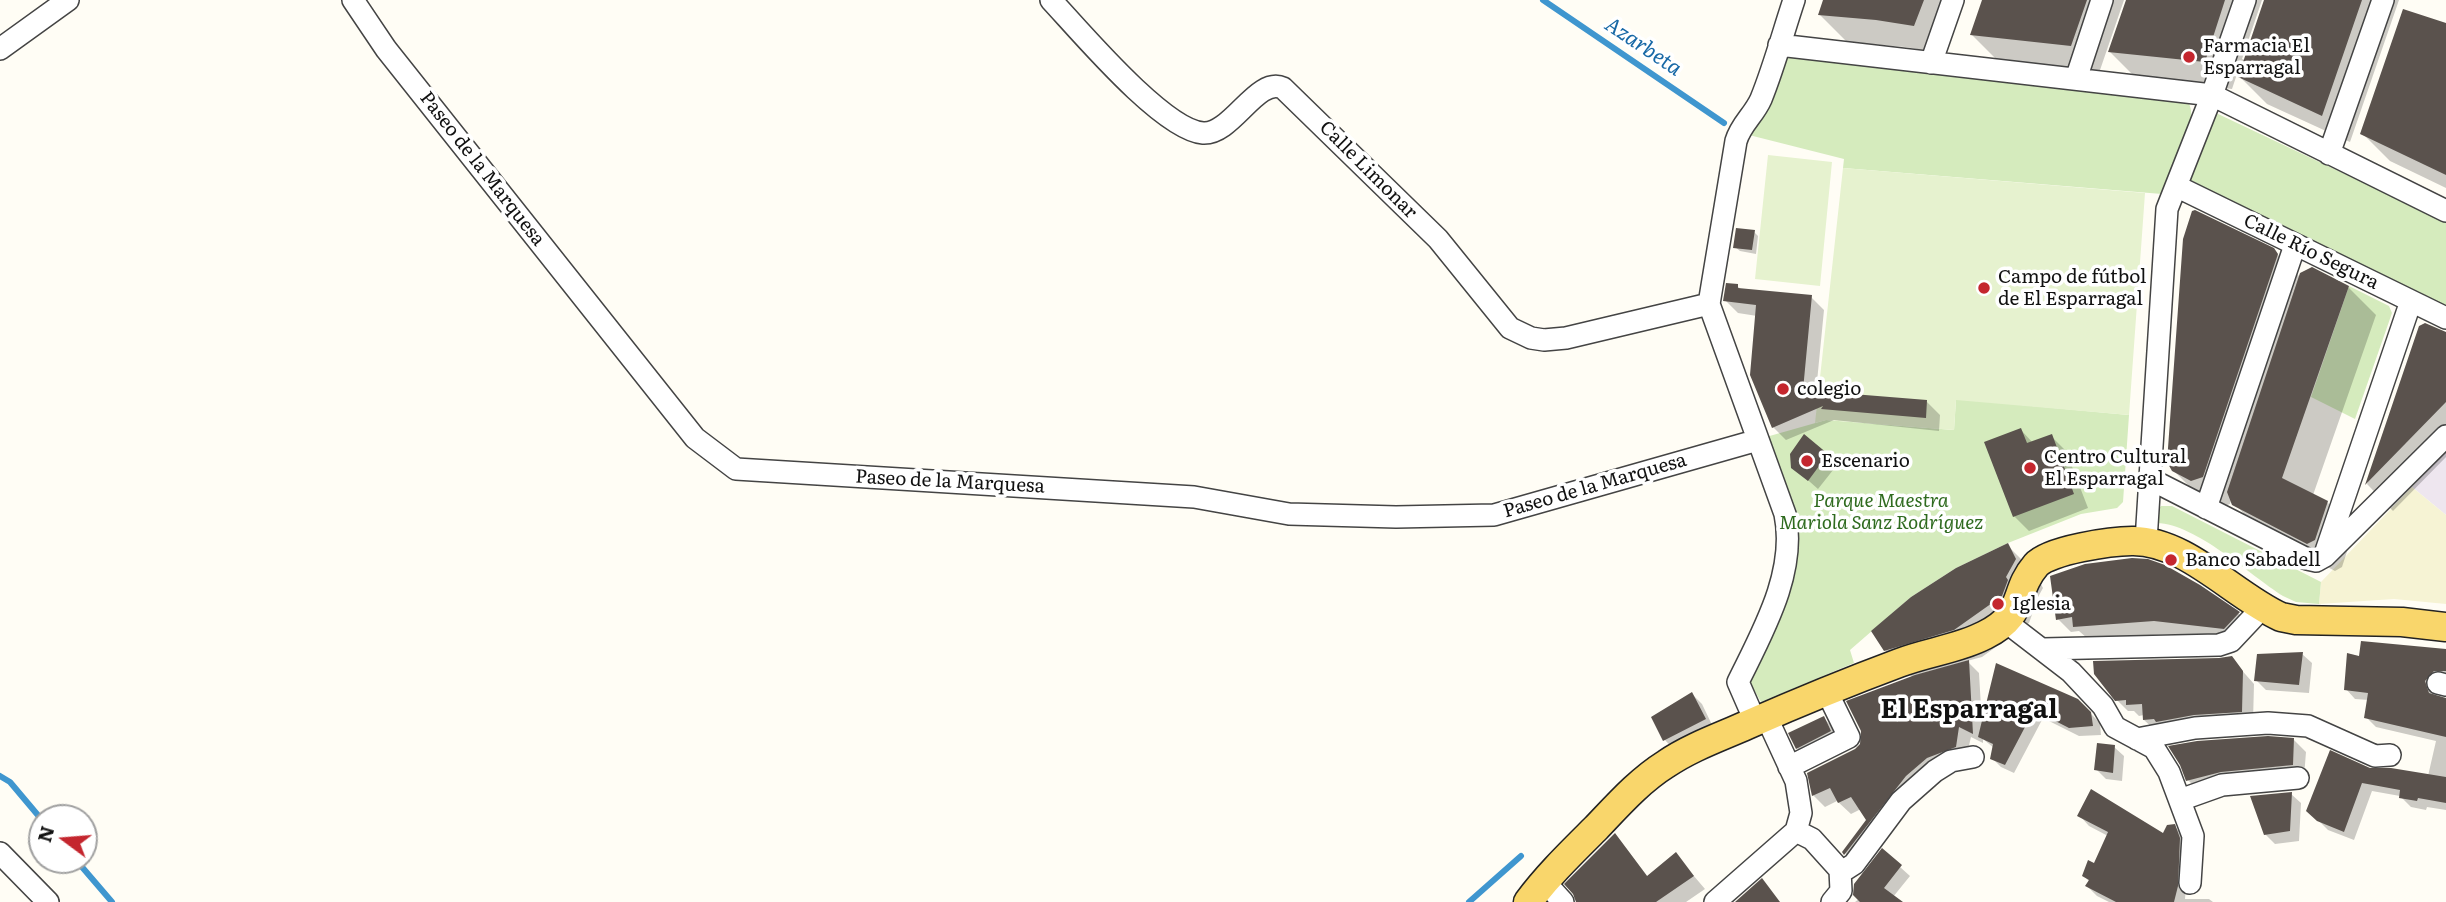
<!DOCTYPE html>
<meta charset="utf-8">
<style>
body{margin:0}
#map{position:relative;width:2446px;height:902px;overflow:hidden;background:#fffdf5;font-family:Literata,serif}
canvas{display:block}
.north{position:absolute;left:28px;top:804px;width:70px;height:70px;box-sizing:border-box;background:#fff;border:2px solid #a0a0a0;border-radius:50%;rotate:286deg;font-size:19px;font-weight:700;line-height:28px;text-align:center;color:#111}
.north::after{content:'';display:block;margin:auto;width:24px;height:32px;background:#c4262e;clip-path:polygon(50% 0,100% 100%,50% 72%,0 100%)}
</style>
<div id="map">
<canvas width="2446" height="902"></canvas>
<div class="north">N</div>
</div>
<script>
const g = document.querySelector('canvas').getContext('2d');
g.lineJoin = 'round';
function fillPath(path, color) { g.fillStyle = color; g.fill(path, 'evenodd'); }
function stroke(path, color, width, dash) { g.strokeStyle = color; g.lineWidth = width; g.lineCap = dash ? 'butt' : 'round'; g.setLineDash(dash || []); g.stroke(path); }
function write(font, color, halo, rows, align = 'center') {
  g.font = font + ' Literata,serif'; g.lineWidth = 7; g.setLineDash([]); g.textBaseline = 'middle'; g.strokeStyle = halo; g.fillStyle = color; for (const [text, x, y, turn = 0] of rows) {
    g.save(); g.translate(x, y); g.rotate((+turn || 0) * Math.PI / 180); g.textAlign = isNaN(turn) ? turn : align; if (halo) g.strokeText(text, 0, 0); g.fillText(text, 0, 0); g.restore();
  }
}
const industrial = new Path2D(`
 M2446 452V515L2412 487Z`);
const farmland = new Path2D(`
 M2412 487 2446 515V604L2394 599 2319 604 2321 582Z`);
const green = new Path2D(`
 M1785 56 2188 102C2201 121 2171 173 2162 194L1843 168 1844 159 1749 135 1767 111Z
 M2216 113 2446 222V307L2190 180Z
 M2349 286 2389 306 2392 313 2355 419 2311 397Z
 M1956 399 2129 415 2123 502 2117 508 2081 514 2008 543 1956 568 1911 597 1850 650 1854 663 1761 702 1749 681 1788 592 1766 437 1826 420 1954 430Z
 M2161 506H2172L2321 582 2319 604 2296 602 2283 596C2250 575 2196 524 2157 523V511Z`);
const pitch = new Path2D(`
 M1768 155 1832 162 1820 286 1755 279Z
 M1843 168 2145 193 2129 415 1956 400 1954 430 1826 420 1815 423Z`);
const shadow = new Path2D(`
 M1824 0H1961L1942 53 1905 47 1847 42 1820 15Z
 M1984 0H2124L2099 73 1999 62 1972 35Z
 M2128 0H2262L2242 59 2245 60 2266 0H2399L2350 142 2267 104 2237 74 2232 89 2137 79 2110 52Z
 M2446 25V188L2390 161 2362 133Z
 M1754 232 1758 236 1756 254 1740 251 1735 247Z
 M2273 250 2300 277 2348 287 2376 315 2313 495 2327 502 2354 530 2342 567 2335 571 2261 532 2231 500 2230 504 2219 508 2201 498 2173 470Z
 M1737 286 1742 290 1811 297 1824 310 1816 392 1927 402 1940 415 1939 431 1834 420 1786 440 1773 427 1757 316 1738 313 1725 300Z
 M2421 327 2446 334V457L2393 511 2367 484Z
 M2021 430 2033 443 2051 436 2066 451 2088 508 2029 531 2014 516Z
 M1804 437 1837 465 1818 489 1793 467Z
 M2007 545 2035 573 2043 588 2033 606 2034 609 2029 623 1982 657 1967 661 1979 673 1982 724 1997 665 2077 700 2100 723 2101 735 2079 736 2043 718 2014 773 2001 767 1992 758 1994 748 1983 739V743L1971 737 1966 758 1938 769 1856 865 1844 852 1868 820 1861 809 1851 814 1837 801 1825 807 1813 795 1856 750 1913 678 1885 650Z
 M2099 563 2191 581 2239 614 2252 627 2238 641 2169 634 2088 639 2079 631 2071 632 2058 619 2051 577 2072 569Z
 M2446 650V679L2434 691 2435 697 2446 699V810L2427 807 2426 810 2411 807 2400 796 2372 791 2354 840 2328 830 2308 810 2370 770 2428 776 2436 741 2376 727 2366 717 2369 700 2355 699 2346 689 2361 658Z
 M2302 654 2312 663 2309 693 2266 690 2256 680Z
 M2231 658 2254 684 2253 722 2156 731 2144 720V715L2139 716 2134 711H2128L2116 699 2219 660Z
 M1692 694 1702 704 1714 729 1674 750 1665 740 1653 718Z
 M1824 718 1833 728 1840 741 1807 758 1797 748Z
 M2294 740 2306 752 2304 777 2200 792 2188 780Z
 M2114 747 2124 756 2122 781 2106 779 2096 769Z
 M2291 794 2301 803 2299 841 2275 844 2265 834Z
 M2080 816 2164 836 2174 826 2184 836 2189 849 2185 899H2209L2213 902H2109L2097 896 2087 886 2090 882 2084 876 2095 865 2108 836 2089 826Z
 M1626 848 1648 877 1676 855 1705 889 1686 902H1577Z
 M1900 867 1910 876 1893 897 1900 902H1855Z`);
const stream = new Path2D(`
 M1543 0 1724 123
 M0 776 10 782 42 820
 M76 860 112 902
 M1469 902 1521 856`);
const building = new Path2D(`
 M1823 0H1924L1914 26 1876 20 1818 15Z
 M1982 0H2087L2071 46 1970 35Z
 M2126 0H2225L2205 62 2108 52Z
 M2264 0H2362L2322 116 2238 77Z
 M2403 9 2446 23V175L2360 134Z
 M2195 210 2274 248 2278 254 2203 477 2191 481 2172 471 2167 462 2183 239 2192 211Z
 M1736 228 1755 230 1752 250 1733 248Z
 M2312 267 2349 286 2282 478 2328 501 2315 540 2307 544 2232 505 2227 492 2300 273Z
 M1726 283 1738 284V288L1812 295 1803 390 1927 400 1926 418 1821 409 1823 406 1772 428 1750 375 1756 305 1723 301Z
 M2425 323 2446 332V402L2365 485 2419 326Z
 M2021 428 2027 443 2052 434 2074 494 2013 517 1984 442Z
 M1804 434 1828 454 1808 481 1791 468 1790 454Z
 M2008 543 2016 559 2006 577 2008 580 2002 596 1954 630 1884 651 1871 631 1911 597 1956 568Z
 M2132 558 2148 559 2165 565 2200 585 2240 612 2224 629 2154 621 2073 627 2072 617 2056 620 2050 576 2085 564Z
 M2361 641 2446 649V671H2434L2425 681 2429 693 2446 698V737L2364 718 2368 693 2344 690 2347 653 2359 656Z
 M2303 652 2299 685 2254 681 2257 654Z
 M2232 656 2243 671 2242 712 2194 715 2156 722 2154 719 2143 720 2142 704 2126 705V700L2115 701 2094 674 2093 661 2219 658Z
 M1969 660 1973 734 1959 727 1956 747 1927 758 1906 776 1844 855 1842 852 1866 820 1851 797 1838 803 1830 788 1812 796 1807 773 1855 749 1860 744 1861 731 1846 701 1915 675Z
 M1996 663 2078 699 2091 712 2093 726 2069 728 2034 710 2005 765 1990 759 1993 744 1978 737Z
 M1692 692 1706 719 1663 741 1651 717Z
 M1824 716 1831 731 1796 749 1788 733Z
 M2268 736 2294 738 2293 765 2221 772 2186 781 2180 765 2168 746 2197 741Z
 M2097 743 2115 745 2113 773 2094 770Z
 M2330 750 2370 768H2391L2446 777V803L2418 798 2417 801 2399 798 2400 790 2362 783 2344 832 2317 821 2306 811Z
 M2091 789 2163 833 2167 825 2175 824 2180 838 2178 886 2174 902H2116L2085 886 2089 880 2082 876 2088 860 2094 863 2108 832 2077 816Z
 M2292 792 2290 831 2264 835 2250 796Z
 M1615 833 1647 876 1676 852 1694 876 1656 902H1576L1573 894 1564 884Z
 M1882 848 1902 865 1884 888 1903 902H1860L1853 895 1854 884Z
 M1762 878 1780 902H1735Z`);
const minor = new Path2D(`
 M353 0 386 49 695 438 736 469 1194 497 1289 514 1396 517 1494 515 1758 440
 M1051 0C1080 31 1163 130 1203 133 1232 135 1257 76 1283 88L1438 239 1510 328 1531 338 1544 340 1566 338 1709 304
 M1779 45 2212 95 2446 211
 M0 49 68 0
 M1931 63 1953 0
 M2076 79 2102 0
 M2329 154 2383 0
 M2176 186 2446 318
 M2150 479 2307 559 2316 561 2325 556 2446 436
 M2206 508 2295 245
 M2146 541 2167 209 2212 95 2245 0
 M2325 554 2411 301
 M2006 622 2071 672 2103 706 2115 727 2154 748 2169 772 2193 836 2190 883
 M2043 649 2219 645 2231 641 2263 607
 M2438 683 2446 685
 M1755 721 1738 682C1763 631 1797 572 1785 514L1709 304 1736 141C1741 124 1754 115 1761 99 1774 67 1783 33 1794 0
 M2137 739 2195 728 2268 723 2308 726 2375 756 2390 755
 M1789 767 1849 737 1827 692
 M2180 800 2222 785 2298 778
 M1796 831 1812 839 1840 870 1841 891 1832 902
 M0 853 48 902
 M1840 873 1854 864 1901 801 1935 771 1951 761 1973 757
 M1544 881 1563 902
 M1715 902 1796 831 1801 813 1796 781 1766 716`);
const major = new Path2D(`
 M1528 902C1548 875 1572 852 1596 828 1618 805 1639 781 1666 764 1691 747 1720 737 1747 725 1797 703 1848 682 1899 663 1927 652 1958 649 1985 635 2027 614 2012 593 2036 565 2049 550 2112 541 2132 541 2186 540 2234 596 2281 617L2296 620 2402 622 2446 627`);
const markers = [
 [2189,57,7,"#c4262e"],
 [1984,288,7,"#c4262e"],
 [1783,389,7,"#c4262e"],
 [1807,461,7,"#c4262e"],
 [2030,468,7,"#c4262e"],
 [2171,560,7,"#c4262e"],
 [1998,604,7,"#c4262e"]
];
const poiNames = [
 ["Farmacia El",2203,46],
 ["Esparragal",2203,68],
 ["Campo de fútbol",1998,277],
 ["de El Esparragal",1998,299],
 ["colegio",1797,389],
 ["Centro Cultural",2044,457],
 ["El Esparragal",2044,479],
 ["Escenario",1821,461],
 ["Banco Sabadell",2185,560],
 ["Iglesia",2012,604]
];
const streetNames = [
 ["Paseo de la Marquesa",482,169,52],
 ["Calle Limonar",1368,170,45],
 ["Calle Río Segura",2311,252,26],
 ["Paseo de la Marquesa",950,482,3],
 ["Paseo de la Marquesa",1595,486,-16]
];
const parkNames = [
 ["Parque Maestra",1881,501],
 ["Mariola Sanz Rodríguez",1881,523]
];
const waterNames = [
 ["Azarbeta",1643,47,34]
];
const districtNames = [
 ["El Esparragal",1969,710]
];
fillPath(industrial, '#eee6ef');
fillPath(farmland, '#f6f3d4');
fillPath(green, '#d5ebbd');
fillPath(pitch, '#e6f2cf');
fillPath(shadow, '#0003');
stroke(stream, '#3f96cf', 6);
fillPath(building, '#5a524d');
stroke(minor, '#444', 24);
stroke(major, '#222', 31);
stroke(minor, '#fff', 21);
stroke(major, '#f9d66b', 28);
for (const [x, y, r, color] of markers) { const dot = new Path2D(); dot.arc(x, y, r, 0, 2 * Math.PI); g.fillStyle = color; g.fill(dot); stroke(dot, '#fff', 2.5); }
write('19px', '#111', '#fff', poiNames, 'left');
write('19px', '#111', '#fff', streetNames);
write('italic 19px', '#2f6b1f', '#fff', parkNames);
write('italic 21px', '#1768a6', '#fff', waterNames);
write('bold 26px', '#111', '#fff', districtNames);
</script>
